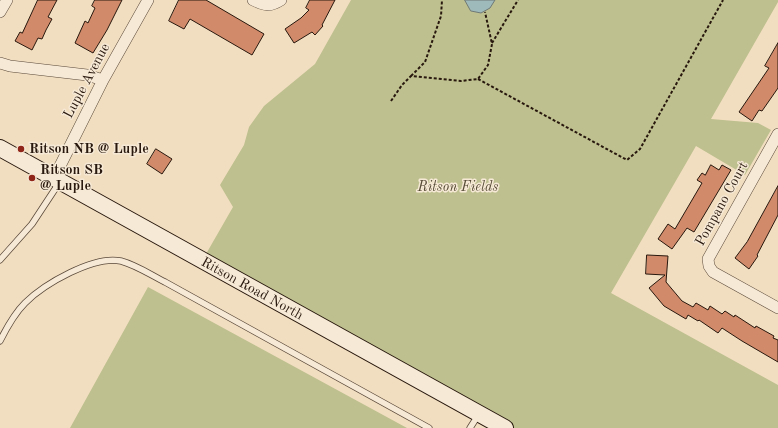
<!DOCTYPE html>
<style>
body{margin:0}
canvas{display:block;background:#f1ddbf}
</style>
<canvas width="778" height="428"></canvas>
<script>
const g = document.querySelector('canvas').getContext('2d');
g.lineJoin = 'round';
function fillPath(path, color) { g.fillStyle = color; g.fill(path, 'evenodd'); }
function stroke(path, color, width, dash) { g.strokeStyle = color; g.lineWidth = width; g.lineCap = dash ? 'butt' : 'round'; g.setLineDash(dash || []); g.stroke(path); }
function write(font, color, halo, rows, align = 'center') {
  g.font = font + ' "Old Standard TT",serif'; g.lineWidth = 3; g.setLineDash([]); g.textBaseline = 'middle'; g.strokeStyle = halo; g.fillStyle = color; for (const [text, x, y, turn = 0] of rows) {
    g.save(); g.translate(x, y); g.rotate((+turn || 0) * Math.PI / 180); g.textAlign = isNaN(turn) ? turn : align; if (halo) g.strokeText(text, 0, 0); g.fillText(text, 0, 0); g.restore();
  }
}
const green = new Path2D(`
 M351 0H778V2L711 119 758 123 771 130 745 175 696 146 611 293 778 385V428H505L206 254 233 207 220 185 244 145 249 127 264 106 315 64Z
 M148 287 407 428H70Z`);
const water = new Path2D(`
 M465 0H495L490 8 481 13 471 11Z`);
const building = new Path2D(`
 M38 0H57L48 17 52 19 46 30 42 39 38 38 32 50 15 41 20 32 22 33Z
 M95 0H122L107 30 93 53 75 43 85 21 88 23 95 8 92 6Z
 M179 0H206L264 34 252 55 190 19 184 29 169 21Z
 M310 0H335L322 25 323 26 315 35 312 32 294 43 285 29 301 18 309 10 306 8Z
 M778 43V88L762 111 759 110 752 121 739 112 769 68 765 66Z
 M156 149 172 159 162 174 147 164Z
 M711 165 719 170 722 165 731 170 694 232 687 228 672 249 658 239 668 224 675 229 702 183 697 180 702 173 705 175Z
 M778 186V215L757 255 758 256 749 269 735 258 747 242Z
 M647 255 668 256 666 282 682 301 693 307 696 303 708 310 710 306 722 314 725 311 734 317 735 315 755 328 756 326 774 336 773 338 778 340V362L742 341 722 328 718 333 699 320 698 321 688 315 686 319 664 306 649 288 665 275 646 274Z`);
const path = new Path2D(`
 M492 43 518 0
 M411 76 425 62 441 16 442 0
 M478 79 627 160 640 149 723 0
 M391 101 402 85 411 76 461 81 478 79 488 65 492 44 485 12`);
const lane = new Path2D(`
 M0 260 32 224 59 183
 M0 341C7 327 14 314 25 303 44 284 94 255 121 261 136 265 151 275 165 282L429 428
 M470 428 479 414`);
const street = new Path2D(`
 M253 0C265 6 270 7 281 0
 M0 12 7 0
 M0 63 10 66 87 75 103 80
 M778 134 708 259 709 266 713 272 778 308
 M54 178 103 80 148 0`);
const secondary = new Path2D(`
 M0 148 505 428`);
const markers = [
 [21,149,4,"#8f2418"],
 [32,178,4,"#8f2418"]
];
const streetNames = [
 ["Luple Avenue",87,81,-62],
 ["Pompano Court",722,204,-61],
 ["Ritson Road North",252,289,29]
];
const poiNames = [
 ["Ritson NB @ Luple",29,149],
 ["Ritson SB",40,170],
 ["@ Luple",40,186]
];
const parkNames = [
 ["Ritson Fields",458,187]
];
fillPath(green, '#bec08f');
fillPath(water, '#9ebabb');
stroke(water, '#6f7976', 1);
fillPath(building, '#d18a6a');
stroke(building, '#28180e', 1);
stroke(lane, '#5a493a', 7);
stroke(street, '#5a493a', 12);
stroke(secondary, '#28180e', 18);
stroke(path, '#28180e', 2, [3, 2]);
stroke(lane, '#f6e9d5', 5.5);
stroke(street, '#f6e9d5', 11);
stroke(secondary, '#f6e9d5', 16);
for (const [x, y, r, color] of markers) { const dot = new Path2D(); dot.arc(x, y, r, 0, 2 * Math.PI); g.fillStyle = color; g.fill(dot); stroke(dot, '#f6e9d5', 1.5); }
write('14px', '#28180e', '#f6e9d5', streetNames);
write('bold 14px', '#28180e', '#f6e9d5', poiNames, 'left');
write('italic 14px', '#554a35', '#f6e9d5', parkNames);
</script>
